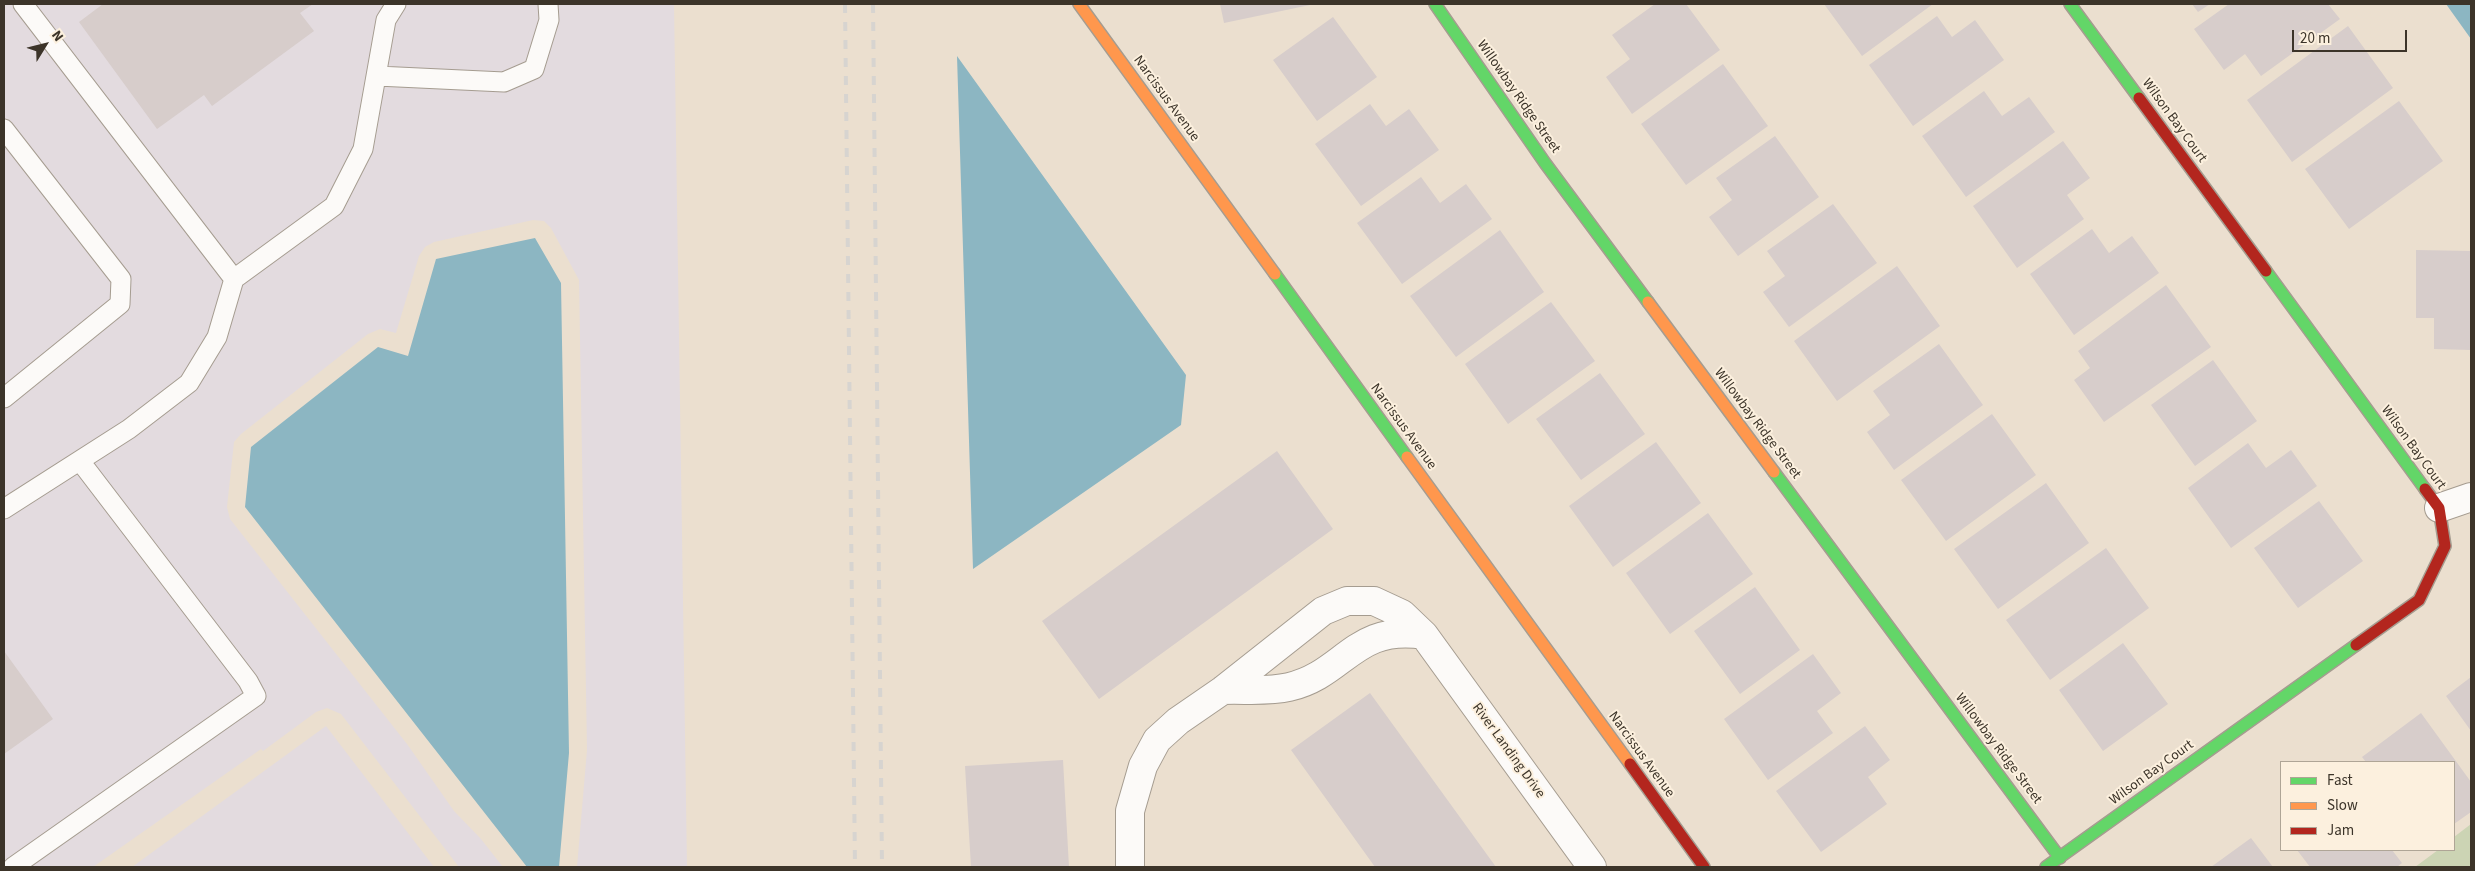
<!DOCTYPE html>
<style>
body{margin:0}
#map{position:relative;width:2475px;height:871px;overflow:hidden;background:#ebdfcf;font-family:"Source Sans 3",sans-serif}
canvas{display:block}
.frame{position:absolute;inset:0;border:5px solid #3c3429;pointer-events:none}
.legend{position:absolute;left:2280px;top:761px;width:175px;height:90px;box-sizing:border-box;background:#fcf0de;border:1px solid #afa596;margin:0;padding:6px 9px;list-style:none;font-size:15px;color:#3c3429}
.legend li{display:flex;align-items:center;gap:10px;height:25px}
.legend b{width:25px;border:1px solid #afa596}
.north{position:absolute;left:20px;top:20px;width:50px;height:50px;-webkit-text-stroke:4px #fcf0de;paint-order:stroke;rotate:54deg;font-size:14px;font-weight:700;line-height:20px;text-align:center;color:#3c3429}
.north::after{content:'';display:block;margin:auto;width:18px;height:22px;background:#3c3429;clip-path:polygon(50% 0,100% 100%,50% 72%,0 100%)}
.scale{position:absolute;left:2292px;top:30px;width:115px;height:22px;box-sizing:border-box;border:2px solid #3c3429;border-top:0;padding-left:6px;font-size:15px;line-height:18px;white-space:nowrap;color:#3c3429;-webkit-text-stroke:4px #fcf0de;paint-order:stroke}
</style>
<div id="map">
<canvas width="2475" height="871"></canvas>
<div class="frame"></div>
<ul class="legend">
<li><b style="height:6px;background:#63d668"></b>Fast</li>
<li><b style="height:6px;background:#ff974d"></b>Slow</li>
<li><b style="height:6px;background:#b3261e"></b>Jam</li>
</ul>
<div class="north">N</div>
<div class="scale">20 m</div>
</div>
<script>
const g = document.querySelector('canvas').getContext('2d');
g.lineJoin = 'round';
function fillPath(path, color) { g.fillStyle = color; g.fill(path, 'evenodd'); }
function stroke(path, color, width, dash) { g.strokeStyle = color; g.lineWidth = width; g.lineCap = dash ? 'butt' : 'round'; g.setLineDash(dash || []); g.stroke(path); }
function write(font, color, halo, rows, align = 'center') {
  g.font = font + ' "Source Sans 3",sans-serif'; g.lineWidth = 4; g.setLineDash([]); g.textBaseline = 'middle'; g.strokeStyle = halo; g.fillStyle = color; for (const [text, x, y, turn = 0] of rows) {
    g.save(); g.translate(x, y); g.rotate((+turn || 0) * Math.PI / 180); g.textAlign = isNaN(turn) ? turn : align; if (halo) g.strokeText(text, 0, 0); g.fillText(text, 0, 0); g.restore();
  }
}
const commercial = new Path2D(`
 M4 4H674L687 867H577L587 750 579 280 551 228 544 221 533 220 434 242 425 247 419 256 396 333 380 329 368 334 241 434 234 442 227 507 230 519 407 744 454 811 481 839 503 867H459L341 714 327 708 316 712 263 751 261 749 93 867H4Z
 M326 726 434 867H132Z`);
const green = new Path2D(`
 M2471 824V867H2415L2438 850H2454V837Z`);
const water = new Path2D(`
 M2446 4H2471V39Z
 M957 56 1186 375 1181 425 973 569Z
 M535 238 561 283 569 753 559 867H527L245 507 251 447 378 347 408 356 436 259Z`);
const building = new Path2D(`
 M103 4H313L300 13 314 31 212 106 204 95 157 129 79 22Z
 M1220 4H1310V5L1224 23Z
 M1655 4H1686L1720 50 1632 114 1606 77 1630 59 1612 35Z
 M1824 4H1933L1862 56Z
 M2192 4H2210L2198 12Z
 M2229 4H2328L2340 19 2261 76 2245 54 2224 70 2194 29Z
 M1937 16 1952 37 1975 20 2004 60 1913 126 1869 65Z
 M1333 17 1377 77 1317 121 1273 60Z
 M2348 26 2393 88 2292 162 2247 100Z
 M1723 64 1768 126 1686 185 1641 124Z
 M1984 91 2002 116 2029 97 2055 132 1966 197 1922 136Z
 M2399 101 2443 161 2349 229 2305 169Z
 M1370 104 1386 126 1409 109 1439 150 1361 206 1315 144Z
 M1775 136 1819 197 1738 256 1709 217 1732 200 1716 178Z
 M2063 141 2090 178 2067 195 2084 219 2017 268 1973 206Z
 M1421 177 1440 203 1466 184 1492 219 1402 284 1357 223Z
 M1833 204 1877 263 1789 327 1763 292 1785 276 1767 251Z
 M2092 229 2109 253 2132 236 2159 273 2074 335 2030 274Z
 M1500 230 1544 292 1456 357 1410 296Z
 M2416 250 2471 251V350L2434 349V318H2416Z
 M1897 266 1940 326 1837 401 1794 341Z
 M2166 285 2211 347 2104 422 2074 380 2090 368 2078 351Z
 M1551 302 1595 361 1508 424 1465 364Z
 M1939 344 1983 405 1894 470 1867 432 1890 415 1873 391Z
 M2213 360 2257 421 2195 466 2151 405Z
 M1600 373 1645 434 1581 480 1536 419Z
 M1992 414 2036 475 1946 541 1901 480Z
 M1656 442 1701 503 1613 567 1569 506Z
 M2248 443 2266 468 2291 450 2317 486 2231 548 2188 488Z
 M1277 451 1333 529 1099 699 1042 621Z
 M2046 483 2089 543 1998 609 1954 549Z
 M2319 501 2363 561 2298 608 2254 548Z
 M1708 513 1753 574 1670 634 1626 573Z
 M2106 548 2149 608 2050 680 2006 620Z
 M1755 587 1800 650 1740 694 1694 631Z
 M2123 643 2168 704 2103 751 2059 690Z
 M4 651 53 719 4 754Z
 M1813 654 1841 693 1817 711 1833 733 1768 780 1724 719Z
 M2471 677V731L2446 696Z
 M1370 693 1496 867H1375L1291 750Z
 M2421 713 2471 782V812L2454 824V762H2366L2362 757Z
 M1865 726 1890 760 1868 777 1887 804 1821 852 1776 791Z
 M1063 760 1069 867H971L965 766Z
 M2251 838 2273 867H2211Z
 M2297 850H2392L2402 863 2397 867H2310Z`);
const lane = new Path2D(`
 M23 4 234 279
 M377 76 504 82 534 69 549 20 548 4
 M4 129 121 279 120 304 4 398
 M4 509 129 429 189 383 217 337 234 279 334 206 363 149 386 20 396 4
 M13 867 256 696 248 681 80 461`);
const street = new Path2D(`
 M2439 508 2471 497
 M1223 690C1244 689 1268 692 1289 687 1345 674 1354 624 1424 635
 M1130 867V811L1143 766 1157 740 1178 721 1223 690 1323 611 1347 601H1374L1402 614 1424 635 1592 867`);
const fast = new Path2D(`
 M1435 4 1545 163 1648 302
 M2070 4 2139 98
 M2266 271 2425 489
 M1275 274 1407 457
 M1774 472 2060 858
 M2046 867 2356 645`);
const slow = new Path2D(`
 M1079 4 1275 274
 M1648 302 1774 472
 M1407 457 1630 764`);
const jam = new Path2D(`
 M2139 98 2266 271
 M2356 645 2419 600 2445 546 2439 508 2425 489
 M1630 764 1704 867`);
const rail = new Path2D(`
 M845 4 855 867
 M873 4 882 867`);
const streetNames = [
 ["Willowbay Ridge Street",1518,97,55],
 ["Narcissus Avenue",1166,99,54],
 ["Wilson Bay Court",2174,121,54],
 ["Willowbay Ridge Street",1757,424,53],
 ["Narcissus Avenue",1403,427,54],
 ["Wilson Bay Court",2413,448,54],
 ["Willowbay Ridge Street",1998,749,53],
 ["River Landing Drive",1508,751,54],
 ["Narcissus Avenue",1641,755,54],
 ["Wilson Bay Court",2152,773,-36]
];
fillPath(commercial, '#e3dbdf');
fillPath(green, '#ccd4b4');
fillPath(water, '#8cb6c2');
fillPath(building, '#d7cdcb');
stroke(lane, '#a59c90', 21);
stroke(street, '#a59c90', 30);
stroke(fast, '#a59c90', 14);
stroke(slow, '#a59c90', 14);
stroke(jam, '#a59c90', 14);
stroke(lane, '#fcfaf8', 19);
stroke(street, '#fcfaf8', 28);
stroke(fast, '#63d668', 11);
stroke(slow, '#ff974d', 11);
stroke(jam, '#b3261e', 11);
stroke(rail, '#d7d4d0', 4, [9, 9]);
write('14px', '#3c3429', '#fcf0de', streetNames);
</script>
